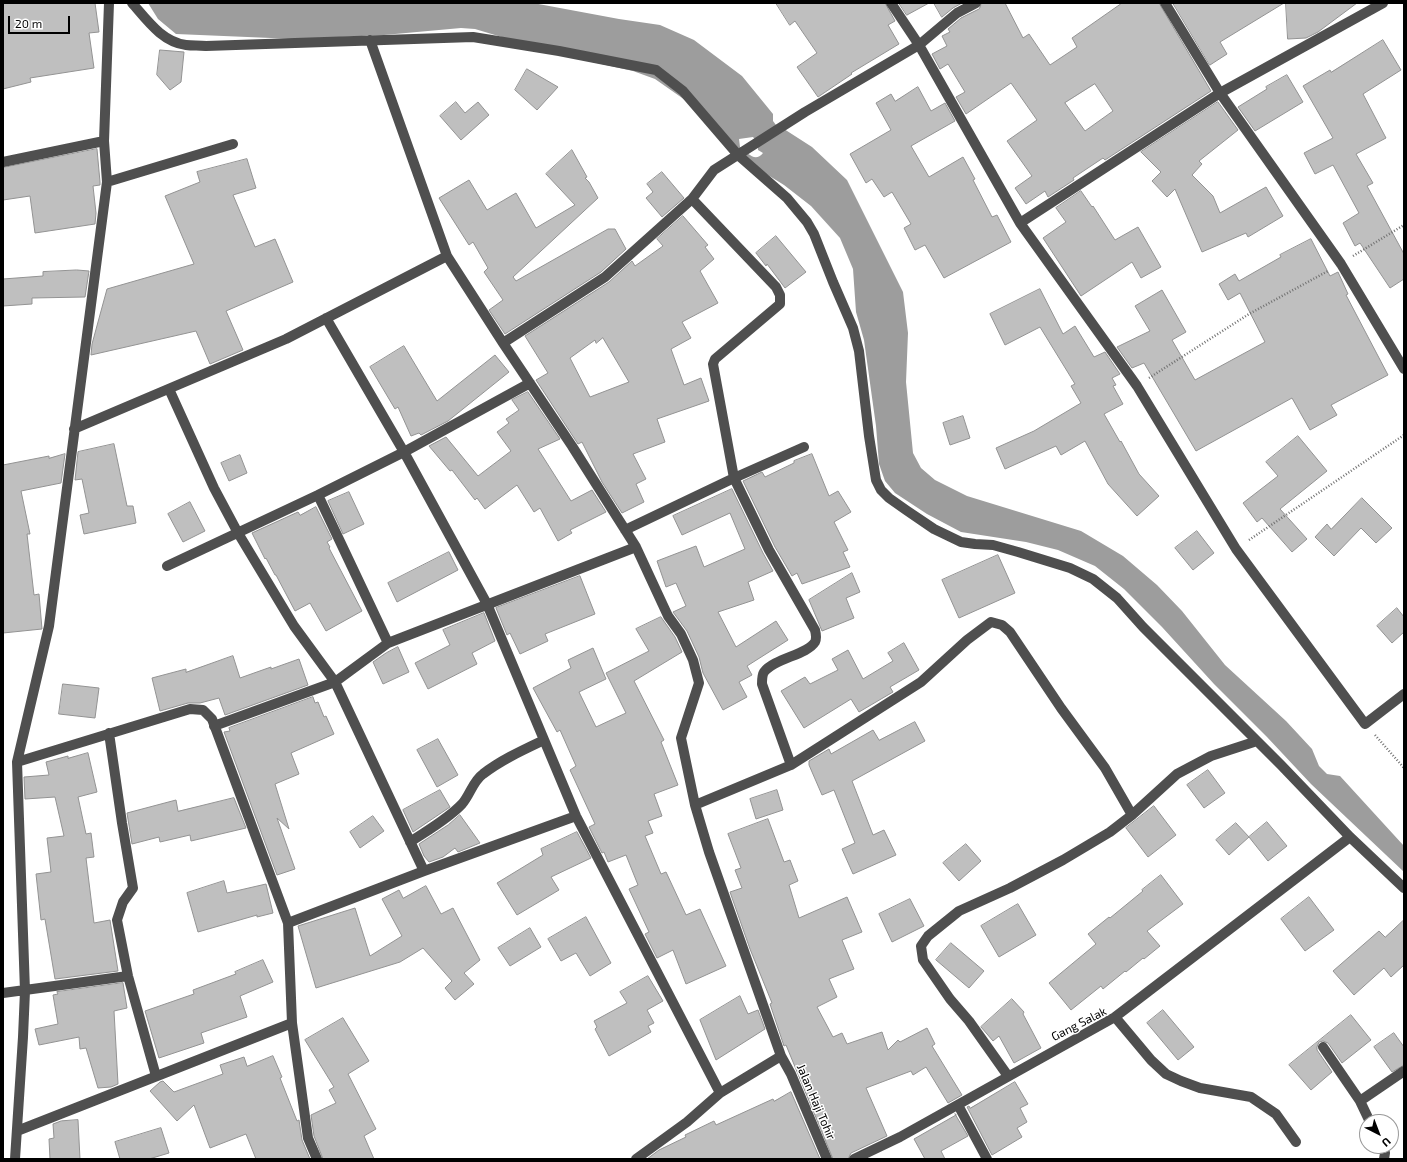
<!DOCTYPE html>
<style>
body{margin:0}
#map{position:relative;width:1407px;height:1162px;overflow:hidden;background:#fff;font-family:"Exo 2",sans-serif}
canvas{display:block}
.frame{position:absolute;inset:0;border:4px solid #000;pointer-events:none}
.north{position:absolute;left:1359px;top:1114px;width:40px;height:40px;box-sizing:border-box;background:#fff;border:1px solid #999;border-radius:50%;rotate:138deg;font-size:11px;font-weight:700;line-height:16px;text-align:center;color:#000}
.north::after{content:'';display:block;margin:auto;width:14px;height:18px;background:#000;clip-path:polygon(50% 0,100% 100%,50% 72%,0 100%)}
.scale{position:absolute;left:8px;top:16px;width:62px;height:18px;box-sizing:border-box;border:2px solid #000;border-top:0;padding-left:5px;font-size:12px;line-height:14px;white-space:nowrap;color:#000;-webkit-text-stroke:3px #fff;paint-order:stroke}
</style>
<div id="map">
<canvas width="1407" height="1162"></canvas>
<div class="frame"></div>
<div class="north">U</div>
<div class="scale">20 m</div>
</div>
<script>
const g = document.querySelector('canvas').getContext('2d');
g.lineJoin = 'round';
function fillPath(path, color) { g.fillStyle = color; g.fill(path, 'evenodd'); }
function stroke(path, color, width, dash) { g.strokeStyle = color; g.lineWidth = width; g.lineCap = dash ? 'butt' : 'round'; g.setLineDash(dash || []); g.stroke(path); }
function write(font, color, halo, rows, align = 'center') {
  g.font = font + ' "Exo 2",sans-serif'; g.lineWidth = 3; g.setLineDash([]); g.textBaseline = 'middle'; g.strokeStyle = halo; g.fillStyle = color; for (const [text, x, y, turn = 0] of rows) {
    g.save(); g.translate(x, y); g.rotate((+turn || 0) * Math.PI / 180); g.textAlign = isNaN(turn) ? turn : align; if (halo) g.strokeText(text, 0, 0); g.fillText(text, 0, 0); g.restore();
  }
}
const water = new Path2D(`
 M148 3H533L619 19 660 25 694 40 742 76 773 114V121L779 129H784L812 147 847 180 903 292 908 333 906 382 913 453 921 468 935 480 967 496 1081 531 1123 556 1157 585 1182 611 1225 665 1286 721 1312 749 1319 766 1327 774 1340 776 1404 846V872L1311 784 1267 737 1214 684 1162 627 1124 589 1095 566 1058 550 1026 542 961 532 927 514 895 493 885 481 879 464 876 426 864 340 856 312 853 269 840 238 811 206 784 185 742 159 685 100 655 79 633 71 565 56 475 29 461 28 384 35 295 39 176 34 158 19ZM753 137 758 143V150L763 153C755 163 748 153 740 147L739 139Z`);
const building = new Path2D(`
 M3 3H95L99 32 89 33 94 68 30 78 31 82 3 89Z
 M776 3H885L895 21 888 25 899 44 851 73 852 74 818 97 797 67 817 53 795 21 790 25Z
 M899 3H929L907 15Z
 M934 3H962L953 8 942 17Z
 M982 3H1005L1023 38 1029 34 1050 65 1077 47 1072 38 1122 3H1159L1211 91 1105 160 1103 158 1073 178 1074 180 1048 197 1045 191 1026 204 1015 188 1032 176 1007 141 1037 120 1011 83 966 114 956 97 965 92 948 64 940 69 932 54 947 46 942 36 950 32 948 29 961 18 979 9ZM1095 84 1113 111 1085 131 1065 103Z
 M1173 3H1284L1220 42 1227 54 1210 65Z
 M1286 3H1357L1318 32 1306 38 1288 39Z
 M1383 40 1401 70 1363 94 1386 138 1356 154 1373 183 1367 186 1404 254V279L1390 288 1360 243 1355 246 1343 223 1359 213 1333 165 1315 174 1304 153 1333 138 1303 86 1330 70 1331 72Z
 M160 50 184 52 181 82 170 90 157 75Z
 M527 69 558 87 537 110 515 90Z
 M1287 75 1303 102 1255 131 1238 107 1267 89 1266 87Z
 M918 87 931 111 945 103 955 121 911 146 929 177 963 157 975 179 973 180 992 217 997 215 1011 242 944 278 925 245 915 250 904 228 911 224 892 192 884 197 872 179 866 183 850 154 891 130 876 103 891 94 895 101Z
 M456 102 465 113 478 102 489 115 461 140 440 116Z
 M1218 102 1238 130 1199 161 1202 164 1192 175 1213 196 1220 213 1266 187 1283 216 1248 237 1246 233 1202 252 1175 189 1167 197 1152 181 1161 172 1141 152Z
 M97 149 100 182V185L93 186 96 213 95 224 35 233 30 196 3 200V168Z
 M572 150 587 177 585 178 589 182 598 198 513 277 516 281 608 229H615L626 249 601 272 505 334 489 310 503 300 484 272 488 268 473 242 469 245 439 198 469 180 487 210 516 193 536 228 575 205 546 174Z
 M247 159 256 188 233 195 255 247 275 239 293 282 226 311 243 350 210 364 196 331 91 355 92 344 107 289 194 264 165 196 200 182 197 172Z
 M662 172 684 198 662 217 646 198 653 192 647 184Z
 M1081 191 1092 207 1093 206 1115 240 1138 227 1161 267 1141 278 1132 262 1081 296 1043 238 1066 222 1056 208Z
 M683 216 708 245 705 247 714 259 700 271 718 303 682 322 691 338 671 349 684 385 701 378 709 401 657 419 665 442 633 454 646 479 636 484 644 502 622 513 602 482 582 442 578 444 536 380 548 373 525 336 609 282 632 261 635 266 663 246 657 239ZM603 338 629 382 590 397 570 358 595 340 596 343Z
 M776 236 806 272 785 288 767 264 766 266 756 253Z
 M1311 239 1330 276 1338 272 1348 294 1346 295 1388 375 1331 405 1337 415 1310 430 1292 398 1196 451 1144 363 1132 368 1117 347 1150 331 1135 306 1162 290 1186 332 1172 340 1195 380 1265 342 1240 293 1228 300 1219 284 1235 274 1239 281 1281 257 1280 255Z
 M77 270 89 271 85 297 32 298V304L3 306V279L43 276V272Z
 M1040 289 1063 334 1075 326 1094 357 1105 352 1120 374 1112 378 1116 385 1113 386 1123 404 1104 414 1120 442 1121 441 1139 474 1159 496 1137 516 1108 484 1085 441 1061 455 1056 446 1005 469 996 448 1034 431 1081 403 1071 386 1075 384 1040 327 1005 345 990 314Z
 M404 346 437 401 495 355 509 372 448 421 421 435 419 433 411 436 398 407 395 409 370 367Z
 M528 392 560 439 538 449 571 501 592 490 606 512 570 530 572 533 558 541 540 508 534 512 517 485 485 509 477 498 475 500 452 470 450 471 429 446 446 437 478 476 511 451 497 432 509 423 506 419 519 410 512 400Z
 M963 416 970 438 950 445 943 423Z
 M1298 436 1327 471 1280 509 1307 539 1292 552 1262 518 1257 522 1243 503 1278 476 1266 462Z
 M114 444 127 506H133L136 523 84 534 80 515 89 513 82 479 75 480 78 452Z
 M65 454 61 483 21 491 30 534H27L34 595 39 594 42 629 3 633V465L49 456V458Z
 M812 454 829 496 838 491 851 512 834 522 848 550 843 552 850 567 802 584 797 573 792 576 775 547 743 481 762 472 765 477 794 463V461Z
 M240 455 247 473 229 481 221 463Z
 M732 489 763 553 773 571 748 582 754 600 718 612 736 647 776 621 788 640 747 666 752 675 739 682 747 697 723 710 703 673 699 657 687 631 673 612 686 606 676 583 666 587 657 561 696 546 704 567 745 549 730 513 682 535 673 516Z
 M349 492 364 524 343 534 328 501Z
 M1362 498 1392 528 1376 543 1361 528 1334 556 1315 537 1327 524 1331 529Z
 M190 502 205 531 183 542 168 514Z
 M316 507 332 539 327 542 330 547 329 548 362 611 326 631 310 603 295 611 276 575H275L266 558 265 559 252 533 298 512 300 515Z
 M1197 531 1214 553 1193 570 1175 548Z
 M449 552 458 570 397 602 388 583Z
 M998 555 1015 593 959 618 942 580Z
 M852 573 860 592 846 598 854 618 822 631 809 600Z
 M580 576 595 614 545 634 548 641 520 654 510 633 507 635 496 608Z
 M1397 608 1404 617V632L1392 643 1377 626Z
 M484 613 495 641 472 653 477 664 428 689 415 663 450 645 443 630Z
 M661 617 675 637 682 652 634 681 664 740 661 742 678 785 654 794 662 816 648 821 653 833 645 836 661 874 666 872 686 915 700 909 726 966 686 984 673 950 657 958 645 934 649 932 629 889 638 885 626 855 608 862 604 852 602 853 589 827 595 824 570 770 576 766 560 730 557 732 533 688 571 668 568 660 593 648 606 679 579 692 596 727 626 713 606 673 649 651 636 629Z
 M904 643 919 670 890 687 893 692 859 712 851 699 804 728 781 691 805 677 810 684 838 670 832 659 848 650 863 679 893 661 888 653Z
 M398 647 409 672 383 684 373 662 386 653Z
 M233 656 240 678 271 667V669L299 659 308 685 225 715 219 698 200 703H188L160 711 152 678 186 669V672Z
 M63 684 99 688 95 718 59 714Z
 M313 697 315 703 318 702 324 717 326 716 334 734 291 753 299 774 275 784 289 829 277 818 295 869 277 875 224 732 230 731 229 728Z
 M915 722 925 741 852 781 873 835 884 830 896 855 853 874 842 849 855 843 834 790 822 795 809 765V761L829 749 831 754 873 730 879 740Z
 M438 739 458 775 437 787 417 750Z
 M88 753 97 792 78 797 86 834 91 833 94 857 86 858 94 923 110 920 118 971 55 979 45 919 41 920 36 874 51 872 47 838 64 836 55 797 25 799 24 777 49 775 46 762 68 756V758Z
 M1208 770 1225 793 1204 808 1187 785Z
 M440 790 450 807 413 832 403 810Z
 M777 790 783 810 756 819 750 799Z
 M234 798 246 828 191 841 190 835 160 842 159 837 132 844 127 813 176 800 178 811Z
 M1154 806 1176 835 1148 857 1126 828Z
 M460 815 480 843 458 852 455 848 443 857 429 862 424 856 419 844 448 825Z
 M373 816 384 831 360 848 350 832Z
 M768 819 784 862 790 860 798 881 789 885 799 918 847 897 862 932 842 940 854 969 829 979 837 997 817 1007 833 1037 842 1033 847 1044 882 1032 888 1050 898 1040 900 1042 927 1028 935 1044 932 1046 962 1095 948 1103 926 1067 913 1075 911 1071 866 1088 887 1136 851 1153 848 1159H833L786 1045 784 1046 770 1004 772 1003 750 949 730 892 742 888 735 870 741 868 728 834Z
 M1267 822 1287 846 1268 861 1249 837Z
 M1236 823 1249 837 1229 855 1216 840Z
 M577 832 591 858 551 877 559 890 517 915 497 883 543 855 541 849Z
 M966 844 981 861 959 881 943 863Z
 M1161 875 1183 904 1147 931 1160 946 1144 959 1143 958 1126 972 1125 971 1103 989 1101 986 1071 1010 1049 983 1096 944 1088 934 1109 917 1110 918 1143 891 1142 890Z
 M224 881 227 893 266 884 273 913 257 917V915L198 932 187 893Z
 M426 886 441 914 453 908 480 960 464 973 474 984 455 1000 445 988 452 981 423 948 400 962 316 988 298 926 355 908 370 956 402 936 382 899 399 890 403 898Z
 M1309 897 1334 930 1305 951 1281 919Z
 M910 899 924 926 892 942 879 914Z
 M1018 904 1036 935 999 957 981 926Z
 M586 917 611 963 590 976 576 953 561 961 548 939Z
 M1404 920V965L1391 977 1384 968 1354 995 1333 971 1379 931 1385 937Z
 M530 928 541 947 510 966 498 948Z
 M951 943 984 971 969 988 936 960Z
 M263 960 273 982 240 996 247 1017 201 1033 204 1043 159 1058 145 1011 194 994 193 990 236 974 235 972Z
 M648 976 663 1001 647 1010 654 1023 648 1026 651 1032 609 1056 595 1029 597 1027 594 1021 627 1003 620 992Z
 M123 983 127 1008 114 1011 118 1084 111 1087 98 1088 86 1048 80 1049 79 1037 39 1045 35 1029 58 1024 53 995 58 994 57 992Z
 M740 996 748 1014 758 1010 765 1029 716 1060 700 1020Z
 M1012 999 1024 1012 1023 1014 1041 1048 1014 1063 999 1036 993 1041 981 1027Z
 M1163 1010 1194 1047 1178 1060 1147 1023Z
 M1351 1015 1371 1040 1342 1063 1328 1043 1323 1041 1319 1042 1317 1047V1050L1332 1072 1311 1090 1289 1065Z
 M343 1018 369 1061 348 1074 376 1129 364 1136 374 1159H323L314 1136 311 1115 336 1103 329 1090 334 1087 305 1040Z
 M1394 1033 1404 1047V1065L1392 1072 1374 1047Z
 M273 1056 282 1077 280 1078 297 1121 299 1120 302 1140 310 1159H256L246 1134 210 1148 194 1105 177 1121 150 1091 160 1082 163 1081 174 1092 223 1074 220 1065 244 1057 247 1066Z
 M1015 1082 1028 1104 1020 1108 1027 1122 1017 1128 1022 1137 992 1155 967 1107 969 1106 970 1108Z
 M791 1092 820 1159H647L659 1150 686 1137 685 1135 714 1121 716 1125 773 1099 774 1101Z
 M955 1114 968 1136 941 1151 945 1159H925L914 1139 956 1115Z
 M78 1120 80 1159H50L49 1139 54 1138 53 1124 61 1121Z
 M161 1128 169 1153 149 1159H120L115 1142Z`);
const path = new Path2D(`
 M1353 256 1404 225
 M1149 378 1249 314 1328 271
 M1249 540 1404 435
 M1375 735 1404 768`);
const minor = new Path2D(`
 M132 3C147 20 162 42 186 45 193 46 199 45 206 46L473 37 559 51 656 70 683 91 738 155 787 198 807 222 814 234 833 282 853 328 859 351 869 436 876 480 881 490 889 498 906 510 934 529 961 542 975 544 993 545 1018 552 1070 568 1093 579 1117 598 1143 627 1281 765 1350 837 1404 888
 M891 3 919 45 1020 223 1137 386 1236 549 1365 724 1404 694
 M1165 3 1220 93 1341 264 1404 369
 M370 40 447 256 503 343 572 446 636 547 668 616 681 634 693 660 699 683 681 738 695 805 709 852 781 1056 791 1074 827 1159
 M3 162 104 141
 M107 182 233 144
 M692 199 776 287 780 295V304L715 359 713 364 734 478 769 550 815 630C816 634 817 638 815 642 807 655 775 658 764 672 762 675 762 680 762 684L791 765
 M1020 223 1220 93 1383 3
 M326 318 404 452 487 604 576 816 720 1093
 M503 343 605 277 692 199 714 170 805 112 919 45 957 13 976 3
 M169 389 214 488 238 533 294 626 335 682 424 871
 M74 429 286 339 447 256
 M318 495 388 643
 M625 530 734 478 804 447
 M167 566 318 495 404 452 530 383
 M214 726 335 682 388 643 636 547
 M109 733 122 823 133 888 123 902 117 920 128 976 156 1076
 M17 762 190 709 203 710 212 719 288 923 292 1023 308 1138 317 1159
 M695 805 791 765 921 682 967 640 991 622 1002 625 1010 632 1061 708 1105 768 1132 815
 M410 842C428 830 448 819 462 804 470 795 473 781 483 774 501 760 523 750 544 740
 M288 923 424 871 576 816
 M3 993 128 976
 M1115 1017 1151 1060 1166 1074 1181 1081 1200 1088 1251 1097 1276 1114 1296 1142
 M1323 1047 1360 1101 1370 1122
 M1008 1076 969 1021 950 999 923 960 921 946 928 936 959 911 1010 888 1063 860 1110 832 1132 815 1177 774 1211 756 1257 741
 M1360 1101 1404 1071
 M958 1105 987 1159
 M17 1131 292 1023
 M1382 1146 1385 1153 1384 1159
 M15 1159 23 1037 25 991 17 762 49 626 107 182 104 141 109 3
 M636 1159 687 1122 720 1093 781 1056
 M854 1159 900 1137 1115 1017 1350 837`);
const streetNames = [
 ["Gang Salak",1079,1024,-27],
 ["Jalan Haji Tohir",816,1102,67]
];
fillPath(water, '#9d9d9d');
fillPath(building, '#bfbfbf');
stroke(building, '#939393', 1);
stroke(path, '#717171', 2.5, [1, 2]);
stroke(minor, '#4f4f4f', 10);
write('12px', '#000', '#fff', streetNames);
</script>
